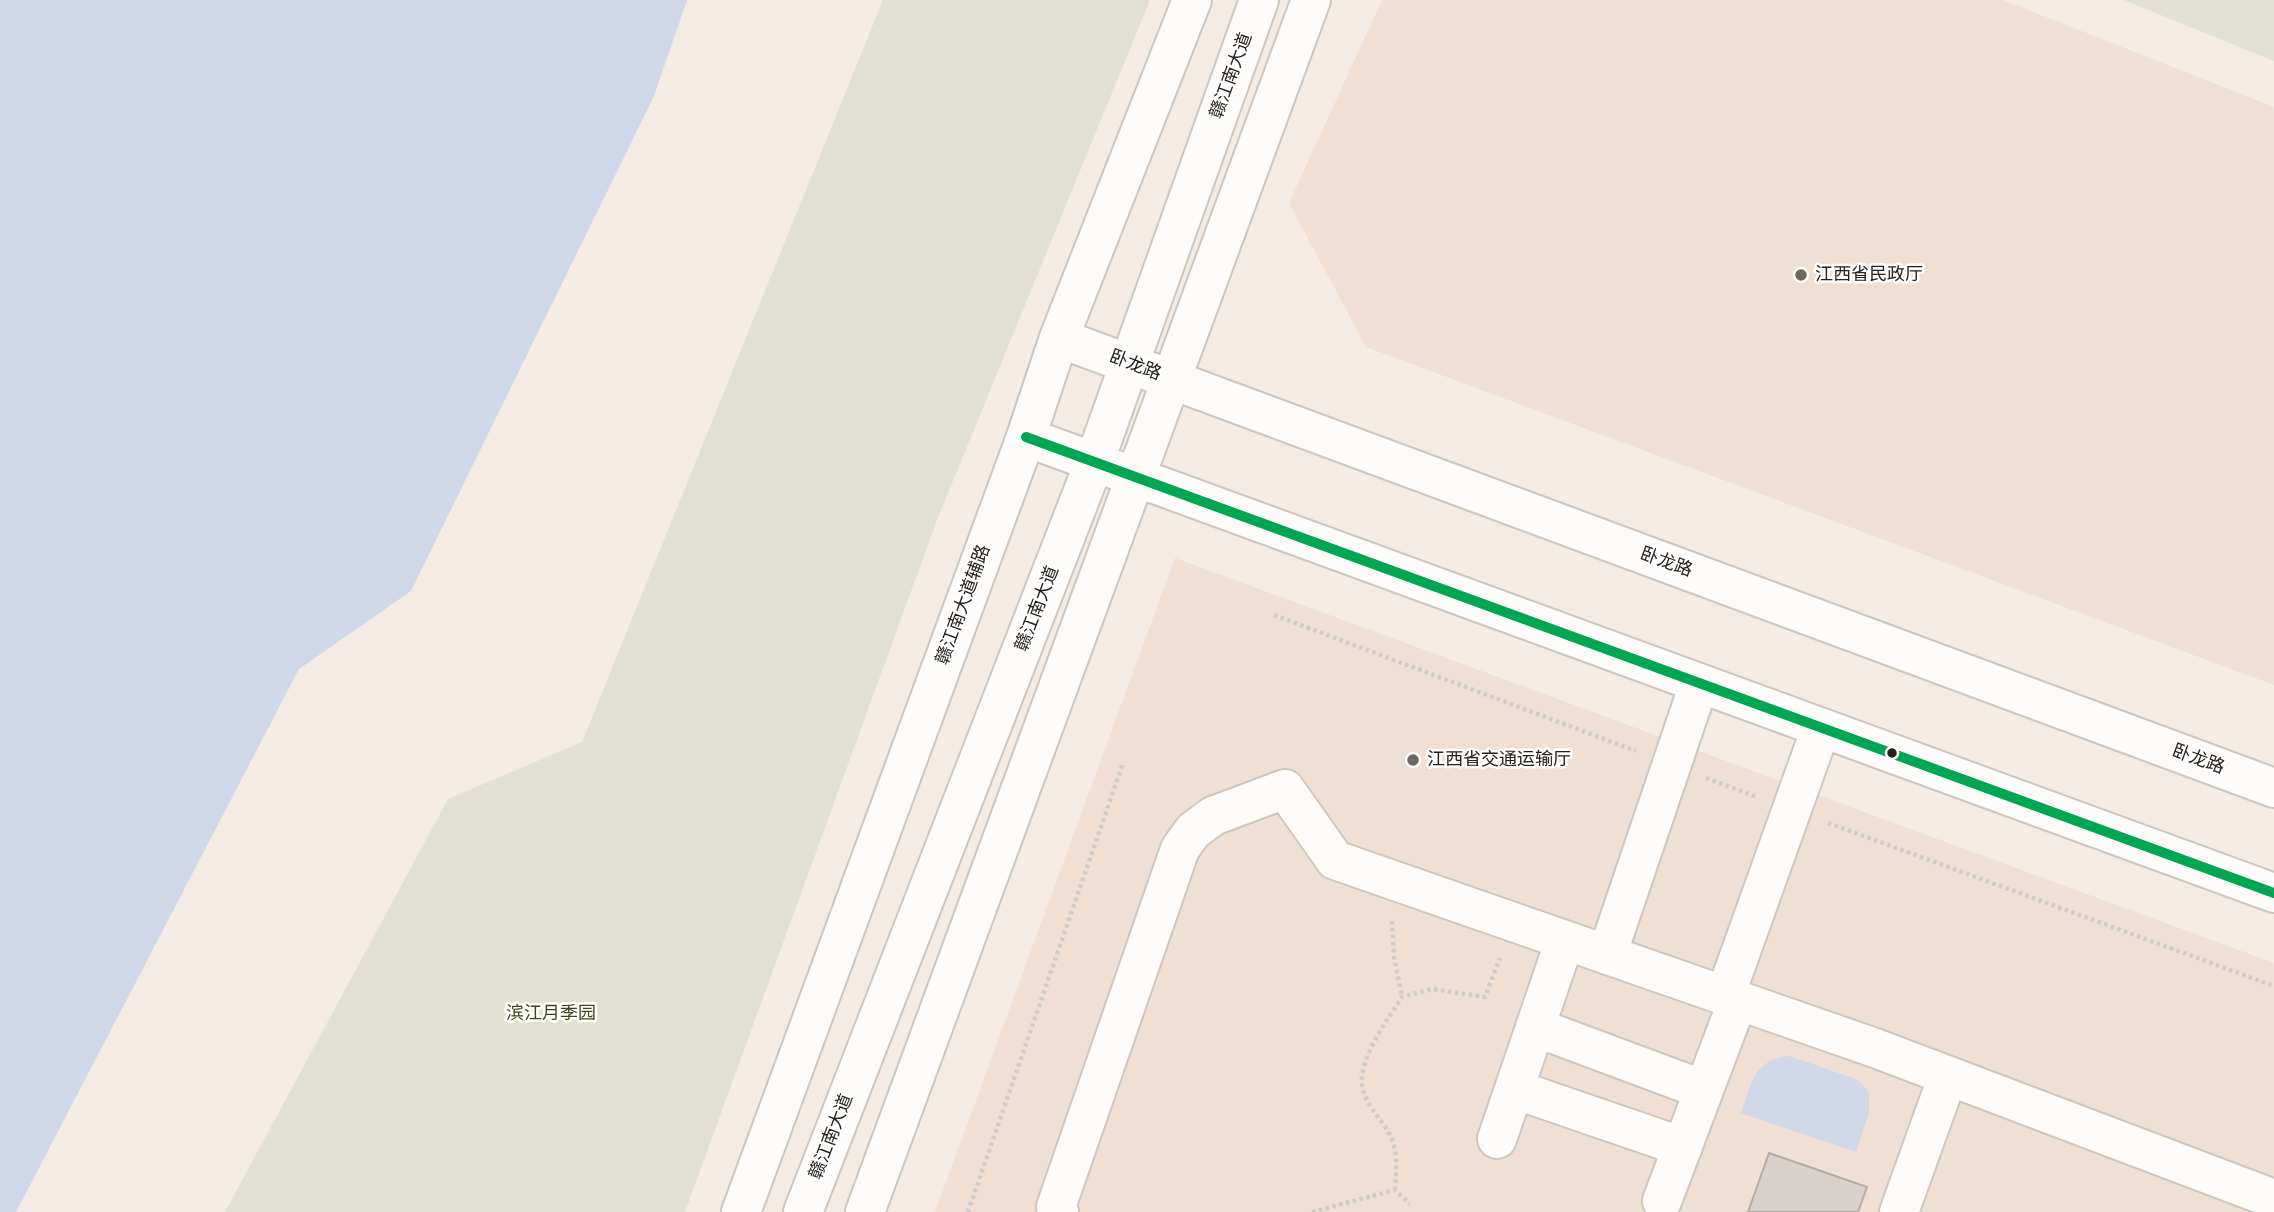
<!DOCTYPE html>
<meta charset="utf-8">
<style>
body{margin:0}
canvas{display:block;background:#f3ebe4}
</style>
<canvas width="2274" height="1212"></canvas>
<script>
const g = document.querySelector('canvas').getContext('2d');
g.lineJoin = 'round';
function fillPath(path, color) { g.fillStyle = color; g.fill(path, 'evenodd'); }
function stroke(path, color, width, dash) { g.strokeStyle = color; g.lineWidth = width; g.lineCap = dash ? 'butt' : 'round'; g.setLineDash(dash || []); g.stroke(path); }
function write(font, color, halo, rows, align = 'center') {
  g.font = font + ' "Roboto Condensed","Noto Sans SC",sans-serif'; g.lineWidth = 5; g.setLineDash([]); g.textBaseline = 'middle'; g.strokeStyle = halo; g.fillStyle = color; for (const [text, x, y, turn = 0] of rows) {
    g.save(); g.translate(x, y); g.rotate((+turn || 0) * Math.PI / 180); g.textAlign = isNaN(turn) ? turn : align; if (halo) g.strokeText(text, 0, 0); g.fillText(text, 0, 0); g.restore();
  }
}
const built = new Path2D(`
 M1382 0H2003L2274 107V685L1366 347 1289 203Z
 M1175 558 2274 963V1212H935Z`);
const green = new Path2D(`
 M883 0H1150L937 520 685 1212H225L448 799 582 742Z
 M2124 0H2274V61Z`);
const water = new Path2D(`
 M0 0H687L654 96 411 591 299 669 16 1212H0Z
 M1790 1056 1858 1080 1869 1092V1112L1856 1152 1741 1113C1752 1084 1753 1059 1790 1056Z`);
const building = new Path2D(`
 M1769 1153 1867 1187 1858 1212H1748Z`);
const path = new Path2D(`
 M1274 615 1636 751
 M1706 778 1757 797
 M1828 823 2274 986
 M1392 921 1394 957 1402 997
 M1395 1190C1396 1174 1398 1158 1393 1142 1386 1122 1366 1109 1362 1085 1359 1058 1388 1019 1402 997L1432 989 1485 997 1500 958
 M968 1212 1123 763
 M1312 1212 1395 1190 1410 1204`);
const minor = new Path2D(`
 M1607 955 1699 684
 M1725 996 1821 728
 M1535 1027 1704 1090
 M1514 1089 1683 1147
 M1497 1139 1565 940
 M1662 1201 1738 1000
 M741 1212 1026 437 1059 338 1192 0
 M1059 1212 1056 1207 1180 849 1193 831 1213 816 1285 789 1335 860 1875 1048 2274 1199
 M1899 1212 1948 1076`);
const major = new Path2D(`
 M1059 338 2274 788
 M1026 437 2274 893
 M803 1212 1094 463 1259 0
 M865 1212 1311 0`);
const bus1 = new Path2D(`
 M1026 437 2274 893`);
const markers = [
 [1801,275,7,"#6d6761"],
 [1892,753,6,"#25201b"],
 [1413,760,7,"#6d6761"]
];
const streetNames = [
 ["赣江南大道",1232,76,-70],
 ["卧龙路",1135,366,21],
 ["卧龙路",1666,563,20],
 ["赣江南大道辅路",964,605,-70],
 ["赣江南大道",1038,609,-69],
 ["卧龙路",2198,760,20],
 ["赣江南大道",832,1137,-69]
];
const poiNames = [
 ["江西省民政厅",1815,275],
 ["江西省交通运输厅",1427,760]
];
const parkNames = [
 ["滨江月季园",551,1014]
];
fillPath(built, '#efe0d3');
fillPath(green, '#e1e0d3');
fillPath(water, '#cfd7e8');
fillPath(building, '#d7d1cc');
stroke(building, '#b3ada8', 2);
stroke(minor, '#cdc7c1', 42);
stroke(major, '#cdc7c1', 42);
stroke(path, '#ceccca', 4.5, [3.5, 3.5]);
stroke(minor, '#fdfcfb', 38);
stroke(major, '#fdfcfb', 38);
stroke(bus1, '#00a651', 10);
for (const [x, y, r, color] of markers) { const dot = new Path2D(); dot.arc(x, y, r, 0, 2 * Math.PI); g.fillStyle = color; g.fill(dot); stroke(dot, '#fff', 2.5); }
write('18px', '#25201b', '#fff', streetNames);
write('18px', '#25201b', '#fff', poiNames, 'left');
write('18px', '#3c4717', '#fff', parkNames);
</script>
